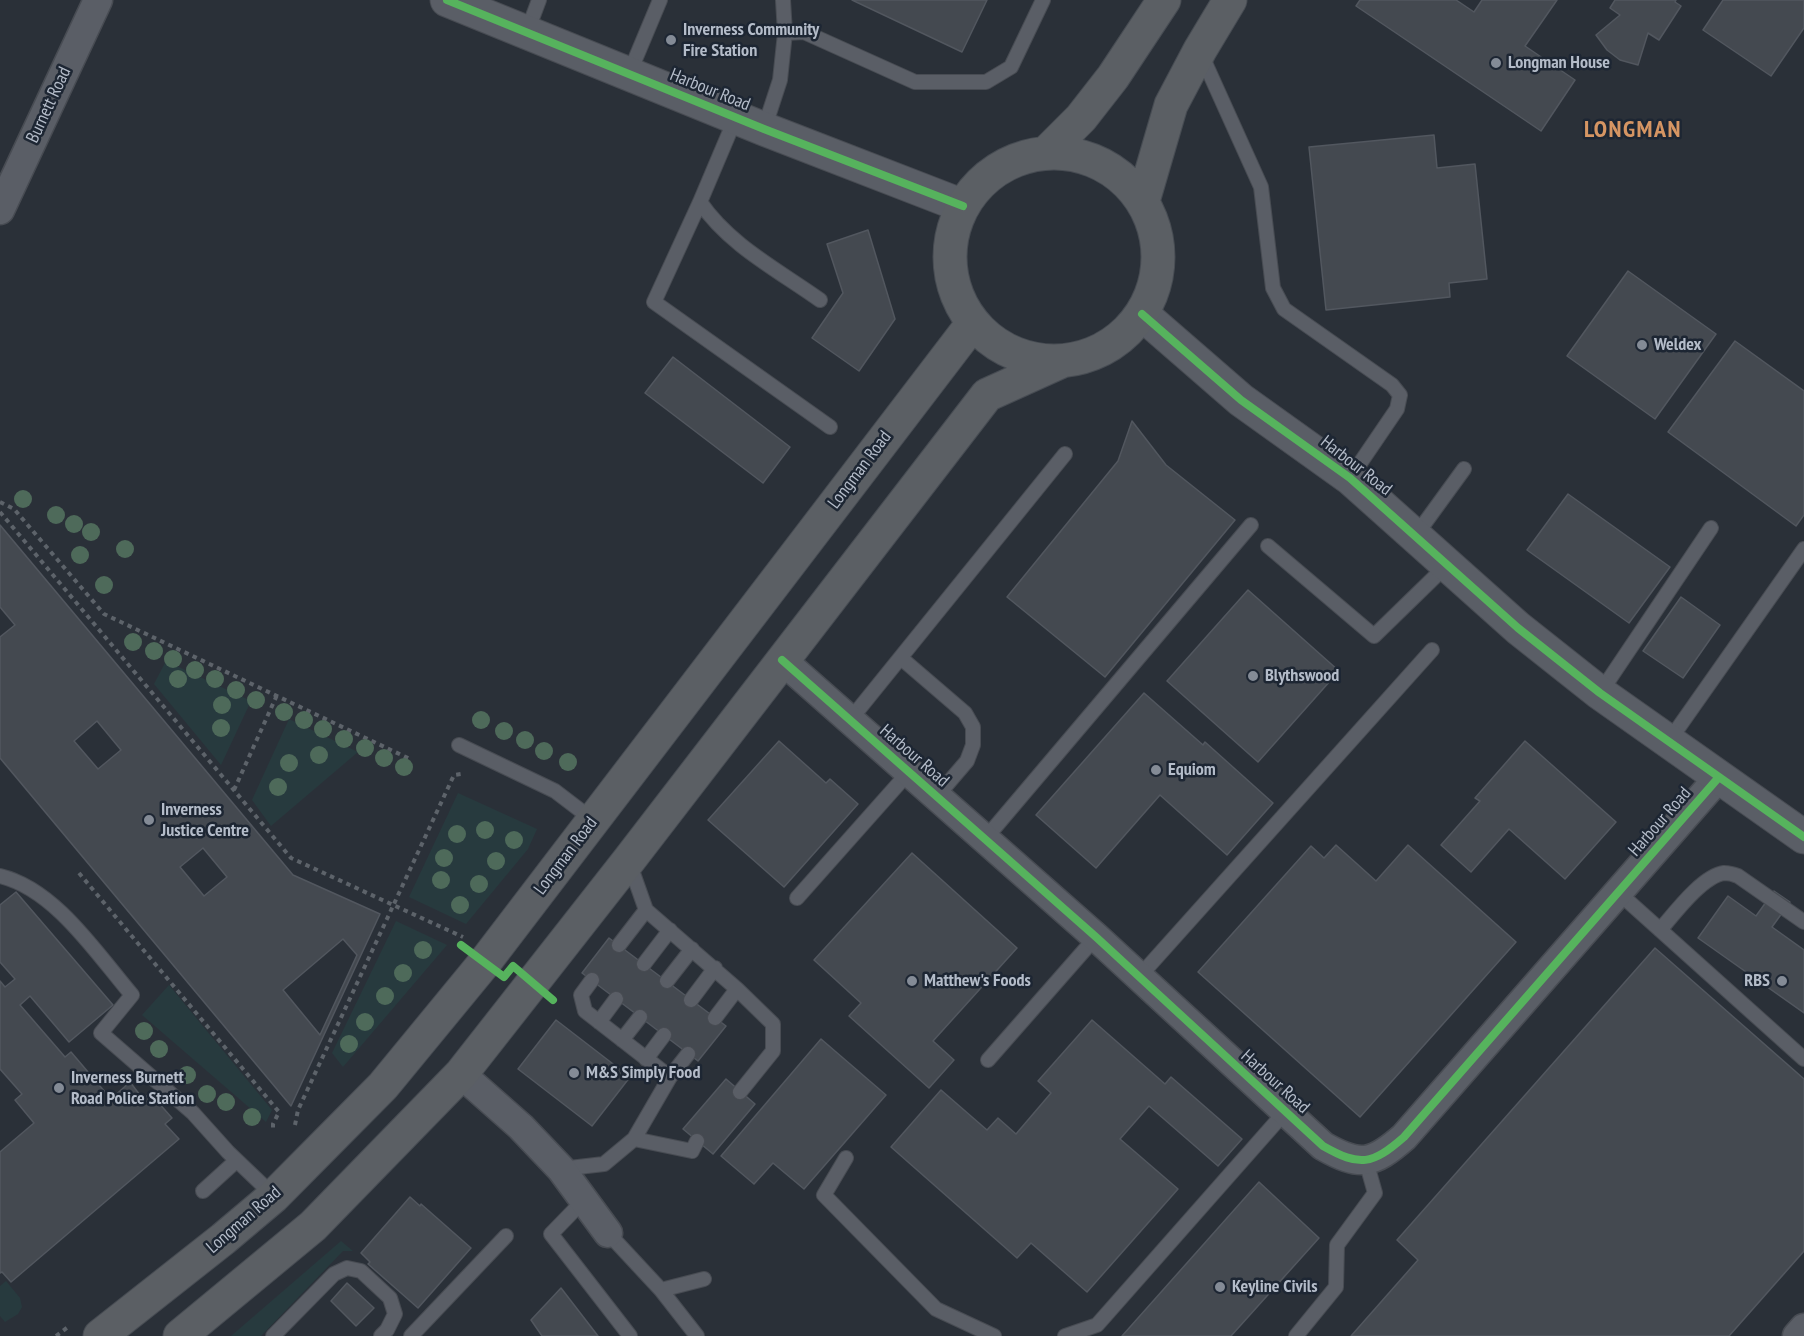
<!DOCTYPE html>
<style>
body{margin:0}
canvas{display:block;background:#2a3038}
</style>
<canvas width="1804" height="1336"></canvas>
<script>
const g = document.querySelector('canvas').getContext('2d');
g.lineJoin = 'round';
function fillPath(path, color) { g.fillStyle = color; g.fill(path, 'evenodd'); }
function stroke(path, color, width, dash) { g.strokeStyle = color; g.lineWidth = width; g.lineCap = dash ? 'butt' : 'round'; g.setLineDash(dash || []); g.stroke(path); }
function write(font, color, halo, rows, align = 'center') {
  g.font = font + ' "PT Sans Narrow",sans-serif'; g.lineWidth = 5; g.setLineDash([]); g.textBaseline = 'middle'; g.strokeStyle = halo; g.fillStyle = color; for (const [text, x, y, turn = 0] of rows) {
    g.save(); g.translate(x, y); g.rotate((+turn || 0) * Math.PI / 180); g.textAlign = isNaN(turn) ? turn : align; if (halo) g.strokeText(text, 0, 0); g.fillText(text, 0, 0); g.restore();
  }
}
const green = new Path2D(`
 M166 661 251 701 221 765 154 684Z
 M289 719 358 752 271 826 252 800Z
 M458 793 537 829 528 849 466 924 409 897Z
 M396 921 447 945 343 1067 332 1053Z
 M169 985 272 1110 266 1122 142 1015Z
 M341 1241 353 1251H343L261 1336H231Z
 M6 1281 20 1298 22 1307 18 1314 5 1322 0 1316V1286Z`);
const building = new Path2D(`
 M852 0H987L962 52Z
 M1360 0H1456L1474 12 1482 0H1557L1525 46 1575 80 1541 131 1356 6Z
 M1615 0H1676L1675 2 1681 6 1659 40 1648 33 1638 65 1620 60 1607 50 1596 35 1620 15 1610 8Z
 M1723 0H1804V28L1771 76 1703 30Z
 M1434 135 1437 168 1475 164 1487 279 1449 283 1450 297 1326 310 1309 147Z
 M868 230 895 319 859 371 812 338 843 293 827 244Z
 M1628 271 1716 334 1655 419 1567 356Z
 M1735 341 1804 391V515L1796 526 1668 432Z
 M673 357 790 447 763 483 645 393Z
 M1132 421 1166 465 1235 520 1105 677 1007 597 1118 461Z
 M1568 494 1670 567 1629 623 1527 550Z
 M0 525 293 875 380 914 291 1106 0 758V637L15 625 0 607ZM97 721 121 750 98 769 74 741ZM203 848 227 877 204 896 180 867ZM343 939 357 955 320 1035 283 990Z
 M1248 590 1339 671 1258 762 1167 681Z
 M1681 597 1720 625 1683 678 1643 651Z
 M1144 693 1203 745 1205 742 1273 803 1227 855 1160 795 1096 868 1036 815Z
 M779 741 826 783 830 779 858 804 784 887 708 820Z
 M1525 741 1616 822 1565 879 1509 829 1471 872 1441 845 1480 801 1475 798Z
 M1336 845 1376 881 1408 845 1516 942 1360 1117 1198 972 1311 846 1324 858Z
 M912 853 1017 948 933 1041 954 1060 929 1088 849 1016 861 1003 814 960Z
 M1774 891 1790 902 1772 927 1804 950V1013L1698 938 1728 896 1756 916Z
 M16 892 113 1005 69 1042 30 996 20 1005 65 1057 71 1052 111 1099 130 1082 143 1099 150 1093 172 1118 165 1124 179 1139 11 1282 2 1272 0 1273V1152L34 1123 15 1100 22 1094 0 1069V981L5 987 15 979 0 962V905Z
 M609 938 726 1026 698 1061 582 973Z
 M1655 948 1804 1079V1251L1729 1336H1351L1418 1260 1397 1240Z
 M556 1020 630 1077 592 1126 518 1069Z
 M1092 1020 1165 1084 1171 1077 1242 1139 1218 1166 1149 1106 1120 1139 1178 1189 1087 1292 1031 1243 1017 1258 891 1147 941 1090 987 1130 998 1118 1016 1134 1051 1093 1038 1081Z
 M821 1039 886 1095 804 1189 773 1163 754 1184 721 1156Z
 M726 1079 755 1104 713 1154 683 1129Z
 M1259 1182 1319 1238 1231 1336H1122Z
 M410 1197 420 1206 421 1204 471 1248 418 1308 368 1264 370 1262 361 1253Z
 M347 1283 374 1308 356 1326 331 1301Z
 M561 1288 598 1336H542L531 1320Z`);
const path = new Path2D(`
 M0 502 14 509 104 614 412 760
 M0 512 291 858 463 937
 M234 790 277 695
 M79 873 279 1112 273 1124V1131
 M295 1125 298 1110 454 775 461 774
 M56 1336 68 1327`);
const service = new Path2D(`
 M783 0 785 33
 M527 32 539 0
 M1201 54 1261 187 1273 288 1284 309 1392 385 1400 395 1397 409 1350 478
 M629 74 660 0
 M736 117 700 202 654 302 830 427
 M764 129 780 80 785 33 804 32 915 82H986L1011 67 1043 0
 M700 202C729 245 778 270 820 300
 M1416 535 1464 469
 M1268 546 1374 636 1448 564
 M901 658 965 713 973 727V745L967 761 937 796
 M1600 693 1711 528
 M850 720 1065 454
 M1669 741 1804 549
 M459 745 555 791 593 820
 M985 839 1251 525
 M629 862 646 910 737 989 715 1018
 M0 876C55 889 97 954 132 995L101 1033 193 1113 228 1152 274 1196
 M1619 893 1804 1059
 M797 898 909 772
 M1660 930C1674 914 1702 876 1724 873 1729 873 1733 874 1738 876L1804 922
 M619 945 646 910
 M644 964 670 930
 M1138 978 1432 650
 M592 980 581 995 585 1011 670 1077
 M667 981 692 949
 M737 989 773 1024V1051L740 1092
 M691 1000 715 968
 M599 1022 616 999
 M622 1040 640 1017
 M646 1059 664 1035
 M988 1060 1096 937
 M634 1139 692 1151 697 1141
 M846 1158 824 1195 936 1309 994 1336
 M561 1169 604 1164 634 1139 670 1077 688 1054
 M203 1191 236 1161
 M584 1200 551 1234 630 1336
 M608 1233 661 1290 697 1336
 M661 1290 704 1279
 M273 1336 334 1274 347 1268 361 1271 390 1298 395 1314 387 1330 381 1336
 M411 1336 506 1236
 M1065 1336 1097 1325 1285 1112
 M1296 1336 1336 1287 1337 1245 1375 1193 1366 1161`);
const minor = new Path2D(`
 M0 210 98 0
 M782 660 1096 937 1323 1146C1360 1167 1372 1165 1404 1137L1719 777
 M461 1074 521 1127 561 1169 608 1233
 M1797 1336 1804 1328`);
const tertiary = new Path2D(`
 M447 0 764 129 963 206
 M1142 314 1241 400 1350 478 1518 628 1600 693 1804 837`);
const trunk = new Path2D(`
 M1047 152 1081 118 1113 77 1164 0
 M950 257a104 104 0 1 1 208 0a104 104 0 1 1-208 0Z
 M1143 201 1171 105 1200 50 1230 0
 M100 1336 223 1239 274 1196 383 1086 485 962 973 323
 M180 1336 313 1226 461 1074 629 860 987 395 1060 362`);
const cycleway = new Path2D(`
 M447 0 764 129 963 206
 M1142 314 1241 400 1350 478 1518 628 1600 693 1804 837
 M782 660 1096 937 1323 1146C1360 1167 1372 1165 1404 1137L1719 777
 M461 945 504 977 513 966 553 1000`);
const trees = [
 [23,499],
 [56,515],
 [74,524],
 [91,532],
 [125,549],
 [80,555],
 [104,585],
 [133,642],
 [154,651],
 [173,659],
 [195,670],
 [178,679],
 [215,679],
 [236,690],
 [256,700],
 [222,705],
 [284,712],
 [304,720],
 [481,720],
 [221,728],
 [323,729],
 [504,731],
 [344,739],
 [525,740],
 [365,748],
 [544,751],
 [319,755],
 [384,758],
 [568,762],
 [289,763],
 [404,767],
 [278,787],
 [485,830],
 [457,834],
 [514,840],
 [444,858],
 [496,861],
 [441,880],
 [479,884],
 [460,905],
 [423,950],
 [403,973],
 [385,996],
 [365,1022],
 [144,1031],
 [349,1044],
 [159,1049],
 [187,1075],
 [207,1094],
 [226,1102],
 [252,1117]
];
const markers = [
 [671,40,6,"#848b96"],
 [1496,63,6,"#848b96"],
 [1642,345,6,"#848b96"],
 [1253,676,6,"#848b96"],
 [1156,770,6,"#848b96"],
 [149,820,6,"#848b96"],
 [912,981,6,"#848b96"],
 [1782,981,6,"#848b96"],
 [574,1073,6,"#848b96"],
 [59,1088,6,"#848b96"],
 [1220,1287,6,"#848b96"]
];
const poiNames = [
 ["Inverness Community",683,30],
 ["Fire Station",683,51],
 ["Longman House",1508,63],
 ["Weldex",1654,345],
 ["Blythswood",1265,676],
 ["Equiom",1168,770],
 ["Inverness",161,810],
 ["Justice Centre",161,831],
 ["Matthew's Foods",924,981],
 ["RBS",1770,981,"right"],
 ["M&S Simply Food",586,1073],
 ["Inverness Burnett",71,1078],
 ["Road Police Station",71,1099],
 ["Keyline Civils",1232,1287]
];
const streetNames = [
 ["Harbour Road",710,90,22],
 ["Burnett Road",49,105,-65],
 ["Harbour Road",1356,466,38],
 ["Longman Road",860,470,-53],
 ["Harbour Road",914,756,41],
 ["Harbour Road",1660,822,-49],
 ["Longman Road",566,856,-53],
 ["Harbour Road",1275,1082,42],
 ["Longman Road",244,1220,-41]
];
const districtNames = [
 ["LONGMAN",1633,130]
];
fillPath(green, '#273a3e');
fillPath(building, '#444950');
stroke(building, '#52575f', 1.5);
stroke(service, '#484c53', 16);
stroke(minor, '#484c53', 31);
stroke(tertiary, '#484c53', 35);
stroke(trunk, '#474c53', 35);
stroke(path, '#5d636a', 4, [4.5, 4.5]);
stroke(service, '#5a5e66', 14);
stroke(minor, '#5a5e66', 28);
stroke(tertiary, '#5a5e66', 33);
stroke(trunk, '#5b5f64', 33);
stroke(cycleway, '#56b35d', 8);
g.fillStyle = '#4e6a5a';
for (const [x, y] of trees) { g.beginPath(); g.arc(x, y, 9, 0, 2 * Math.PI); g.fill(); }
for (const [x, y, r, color] of markers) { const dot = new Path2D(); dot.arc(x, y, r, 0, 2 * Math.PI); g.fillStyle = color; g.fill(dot); stroke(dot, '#1d2633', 2); }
write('bold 18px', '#b4bcc9', '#1d2633', poiNames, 'left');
write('18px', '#b4bcc9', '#1d2633', streetNames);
g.letterSpacing = '1.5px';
write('bold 24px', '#d59563', '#1d2633', districtNames);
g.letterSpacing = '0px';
</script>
